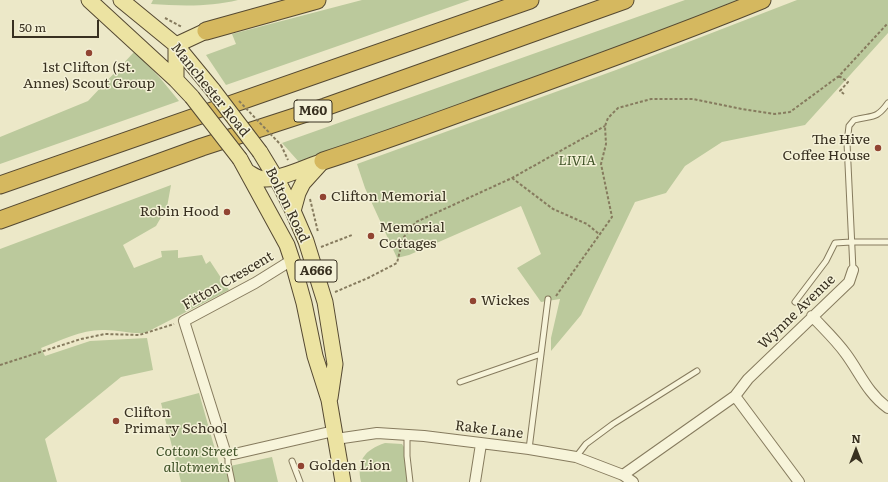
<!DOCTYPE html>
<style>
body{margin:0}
#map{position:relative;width:888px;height:482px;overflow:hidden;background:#ece8c8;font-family:Literata,serif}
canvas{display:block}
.north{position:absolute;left:836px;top:430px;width:40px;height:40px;-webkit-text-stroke:3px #f4f1d7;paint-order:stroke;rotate:0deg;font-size:11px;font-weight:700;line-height:16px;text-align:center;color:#383020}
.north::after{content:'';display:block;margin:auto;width:14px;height:18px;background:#383020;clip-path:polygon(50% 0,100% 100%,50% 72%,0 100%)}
.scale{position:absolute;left:12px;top:20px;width:87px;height:18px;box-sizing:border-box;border:2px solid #383020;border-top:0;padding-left:5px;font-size:12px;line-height:14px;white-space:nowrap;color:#383020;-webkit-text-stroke:3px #f4f1d7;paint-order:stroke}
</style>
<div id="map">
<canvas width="888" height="482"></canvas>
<div class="north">N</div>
<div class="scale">50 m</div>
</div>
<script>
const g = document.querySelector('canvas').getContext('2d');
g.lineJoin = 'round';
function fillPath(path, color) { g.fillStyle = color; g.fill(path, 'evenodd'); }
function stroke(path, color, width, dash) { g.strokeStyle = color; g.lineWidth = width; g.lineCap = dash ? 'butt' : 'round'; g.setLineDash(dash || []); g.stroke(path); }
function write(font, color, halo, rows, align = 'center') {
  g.font = font + ' Literata,serif'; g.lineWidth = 3; g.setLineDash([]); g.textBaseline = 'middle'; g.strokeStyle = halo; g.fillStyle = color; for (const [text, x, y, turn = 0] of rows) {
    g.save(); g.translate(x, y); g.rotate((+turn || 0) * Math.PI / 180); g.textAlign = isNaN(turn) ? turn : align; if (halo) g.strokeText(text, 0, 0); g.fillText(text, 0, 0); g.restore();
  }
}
const green = new Path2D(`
 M153 0H238C210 7 180 6 151 4Z
 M362 0H470L226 85 206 55 236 44 232 34Z
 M685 0H739L657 33 299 162 282 143Z
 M797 0H888V33L805 125 722 142 685 166 666 193 635 202 581 315 551 351V338L560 299 541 302 517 268 541 254 521 206 409 255 397 258 365 188 357 164 616 70Z
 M135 51 160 78 179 101 0 164V137L88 101Z
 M171 185 167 207 156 226 123 245 134 268 162 257 161 251 178 250V258L202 255 206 264 210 261 229 290 145 333C131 334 118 330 105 330 82 329 62 340 41 348L45 356 90 341 147 338 153 370 121 377 45 439 57 482H0V249Z
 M199 393 220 467 230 466 272 457 278 482H181L161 403Z
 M385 443 402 444 404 447 409 482H361C356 460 365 450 385 443Z`);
const path = new Path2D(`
 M165 18 182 27
 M839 76 848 82 840 91 844 94
 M281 145 288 160
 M512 178 553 209 587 224 599 234
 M310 199 318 232
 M321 247 352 235
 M335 292 368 278 397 263 403 238 416 222 512 178 605 126
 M556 296 612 217 601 164 606 144 605 126 608 118 618 108 651 99H693L742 109 775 114 790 112 839 76 888 23
 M0 365 81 339 105 334 139 335 174 324`);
const service = new Path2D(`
 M853 270 847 143 849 126 854 120C872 115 876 120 888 103
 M795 302 826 261 835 243 851 242H888
 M460 382 541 354
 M407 435V456L410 482
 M529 449 548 299
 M228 454V463L232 482
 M576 457 586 444 613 424 697 371
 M292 461 300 482`);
const minor = new Path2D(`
 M292 260 255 283 184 321 225 451 228 454H234L334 431
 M812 316C823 328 836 340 846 354 860 373 868 394 888 408
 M735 396 799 482
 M336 439 377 433 424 436 529 449 576 457 623 475 633 482
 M623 475 735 396 748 379 849 282 853 270
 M475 482 481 444`);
const primary = new Path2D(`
 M89 0 176 80 192 97
 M121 0 176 45 213 90
 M176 80V45L206 31
 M260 152 280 185 293 211 306 241 325 302 335 364 330 398
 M240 159 287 245 292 260 304 303 315 356 329 400 343 482
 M248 172C253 175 258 179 265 179 279 180 308 166 323 161
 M293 211 298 193 303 183 322 162`);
const motorway = new Path2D(`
 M206 31 317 0
 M323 161C382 142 441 120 499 99 588 67 676 35 762 0
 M0 185 530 0
 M0 220 202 147 325 107 625 0`);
const pathBridge = new Path2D(`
 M239 101 281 145`);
const primaryBridge = new Path2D(`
 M213 90 260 152
 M192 97 240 159`);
const markers = [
 [89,53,4,"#914432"],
 [878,148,4,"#914432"],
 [323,197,4,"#914432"],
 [227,212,4,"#914432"],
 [371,236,4,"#914432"],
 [473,301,4,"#914432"],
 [116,421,4,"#914432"],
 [301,466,4,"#914432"]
];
const shields = [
 [313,111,38],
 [316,271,42]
];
const shieldNames = [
 ["M60",313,111],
 ["A666",316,271]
];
const poiNames = [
 ["1st Clifton (St.",89,68,"center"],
 ["Annes) Scout Group",89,84,"center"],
 ["The Hive",870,140,"right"],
 ["Coffee House",870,156,"right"],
 ["Clifton Memorial",331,197],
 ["Robin Hood",219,212,"right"],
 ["Memorial",379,228],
 ["Cottages",379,244],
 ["Wickes",481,301],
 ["Clifton",124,413],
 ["Primary School",124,429],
 ["Golden Lion",309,466]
];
const streetNames = [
 ["Manchester Road",210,90,51],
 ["Bolton Road",287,205,64],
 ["Fitton Crescent",228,281,-30],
 ["Wynne Avenue",797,312,-44],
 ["Rake Lane",489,430,7]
];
const parkNames = [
 ["LIVIA",577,161],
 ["Cotton Street",197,452],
 ["allotments",197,468]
];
fillPath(green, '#bbc99c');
stroke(service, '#867b5e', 7);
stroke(minor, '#867b5e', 12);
stroke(primary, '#554932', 17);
stroke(motorway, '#554932', 19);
stroke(path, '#867b5e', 2, [3, 2]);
stroke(service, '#f7f4da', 5);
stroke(minor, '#f7f4da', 10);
stroke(primary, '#ece3a2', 15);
stroke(motorway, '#d5b85f', 17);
stroke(primaryBridge, '#554932', 17, []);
stroke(pathBridge, '#867b5e', 2, [3, 2]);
stroke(primaryBridge, '#ece3a2', 15);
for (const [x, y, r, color] of markers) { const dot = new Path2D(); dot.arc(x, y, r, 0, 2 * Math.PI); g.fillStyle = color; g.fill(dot); stroke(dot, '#f4f1d7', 1.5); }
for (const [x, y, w] of shields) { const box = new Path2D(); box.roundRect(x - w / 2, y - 11, w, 22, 3); g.fillStyle = '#f4f1d7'; g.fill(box); stroke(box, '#383020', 1); }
write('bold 13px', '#383020', null, shieldNames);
write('14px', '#383020', '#f4f1d7', poiNames, 'left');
write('14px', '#383020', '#f4f1d7', streetNames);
write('italic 14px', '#405328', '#f4f1d7', parkNames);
</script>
